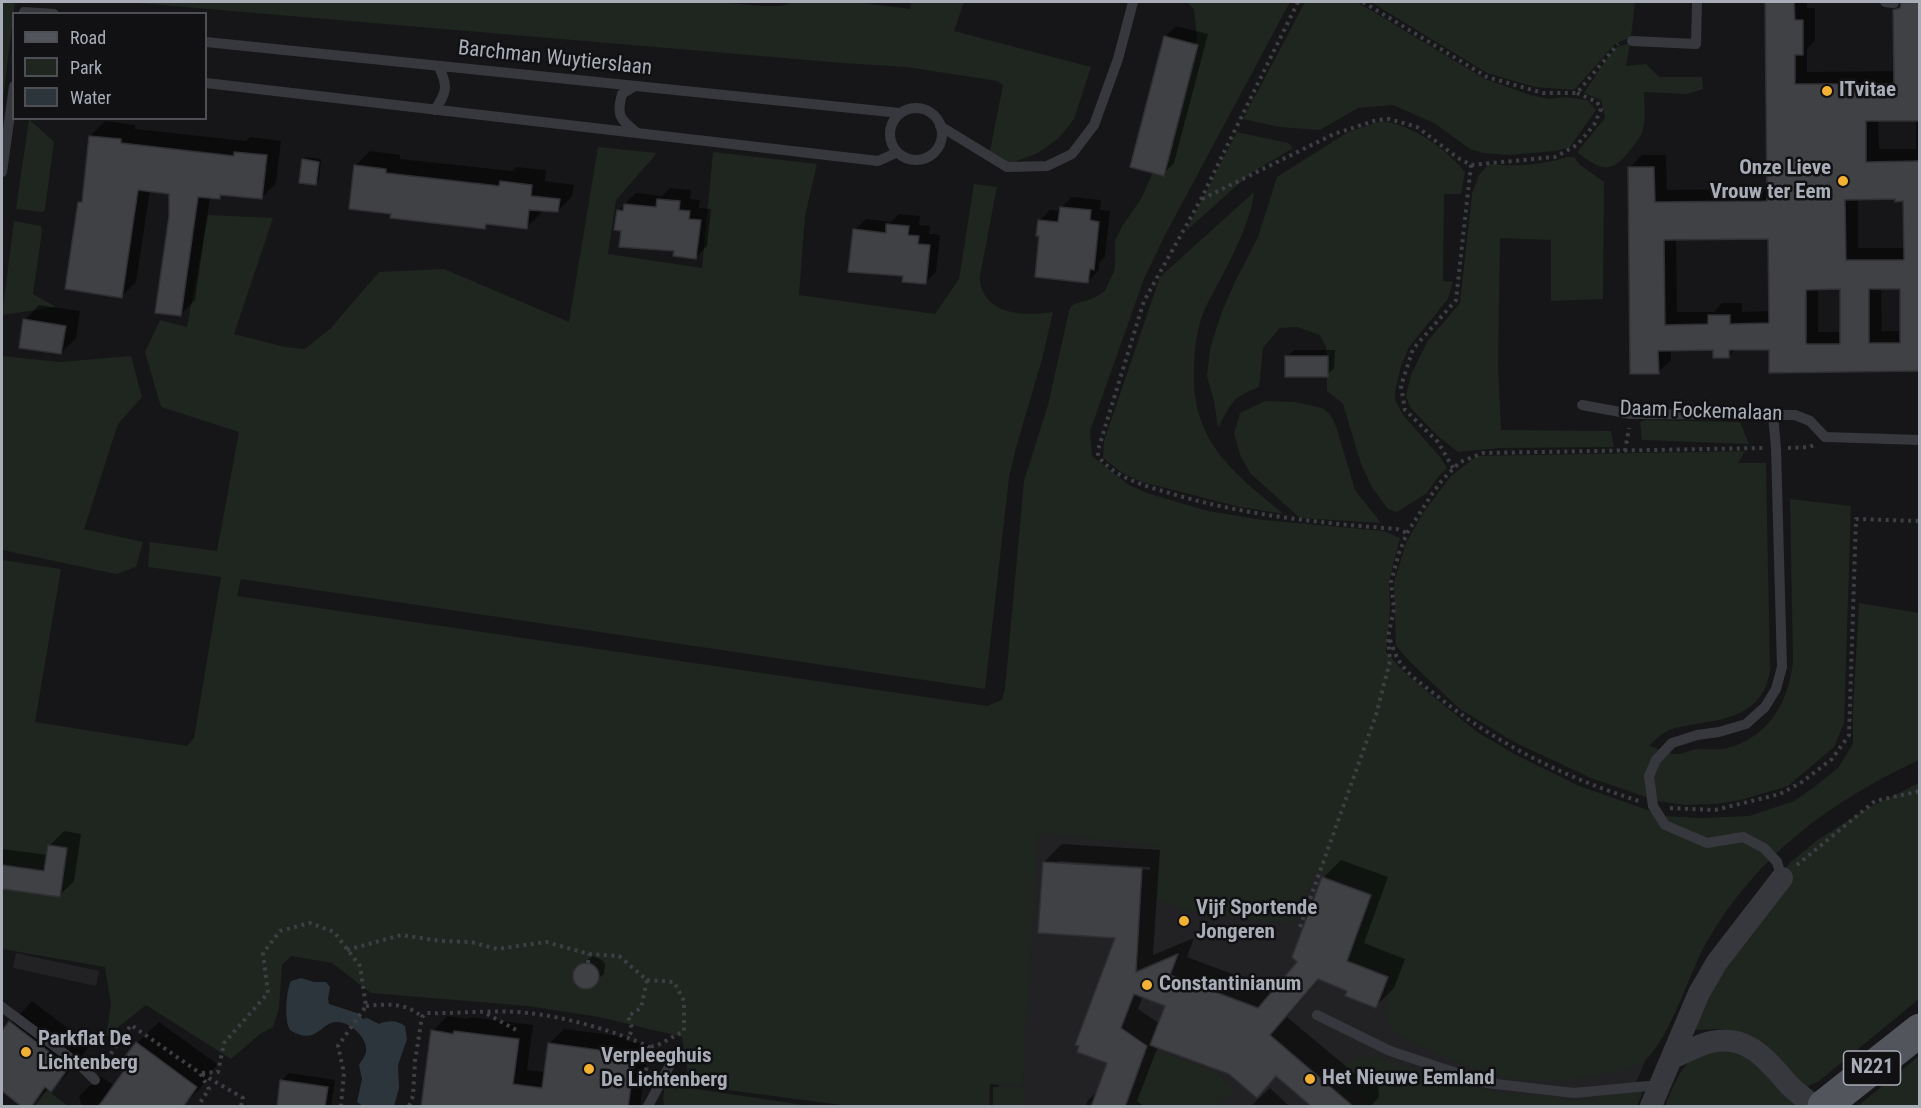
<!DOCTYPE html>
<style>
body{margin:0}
#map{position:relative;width:1921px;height:1108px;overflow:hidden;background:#161618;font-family:"Roboto Condensed",sans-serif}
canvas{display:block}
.frame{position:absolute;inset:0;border:3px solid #a8adb8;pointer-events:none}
.legend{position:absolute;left:12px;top:12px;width:195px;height:108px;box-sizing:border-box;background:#111113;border:2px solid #4d4f55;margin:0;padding:8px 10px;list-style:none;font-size:18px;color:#a8adb8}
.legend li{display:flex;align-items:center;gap:12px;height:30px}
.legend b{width:30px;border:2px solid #4d4f55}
</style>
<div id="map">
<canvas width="1921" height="1108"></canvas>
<div class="frame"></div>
<ul class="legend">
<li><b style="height:8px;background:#53555c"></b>Road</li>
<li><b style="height:16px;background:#1e261f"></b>Park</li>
<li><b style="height:16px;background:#2c353c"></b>Water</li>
</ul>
</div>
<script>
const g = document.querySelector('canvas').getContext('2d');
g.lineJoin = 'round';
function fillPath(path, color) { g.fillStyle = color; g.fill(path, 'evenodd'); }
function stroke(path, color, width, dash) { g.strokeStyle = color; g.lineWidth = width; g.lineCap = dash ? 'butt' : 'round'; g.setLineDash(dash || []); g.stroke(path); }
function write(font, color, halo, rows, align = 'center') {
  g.font = font + ' "Roboto Condensed",sans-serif'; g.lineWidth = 5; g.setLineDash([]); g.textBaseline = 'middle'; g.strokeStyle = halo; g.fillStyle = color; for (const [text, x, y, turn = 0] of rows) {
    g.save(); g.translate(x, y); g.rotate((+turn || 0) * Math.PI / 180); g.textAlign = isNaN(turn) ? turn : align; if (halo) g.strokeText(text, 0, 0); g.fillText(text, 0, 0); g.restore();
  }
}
const built = new Path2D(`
 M1038 602 1724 874 1626 1106H997Z
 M16 953 99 971 96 986 13 968Z`);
const green = new Path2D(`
 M2 2H15L2 107Z
 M126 2H715L763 6H781L794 2H856L910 9 911 2H964L954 31 1091 67 1074 119 1059 138 1038 153 1014 162 988 161 1003 85 997 81 907 67 843 63Z
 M1187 2H1290L1165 235 1144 279 1090 431 1092 456 1129 485 1147 493 1208 511 1263 520 1384 531 1400 538 1389 581 1390 609 1386 652 1407 675 1477 732 1516 755 1579 786 1665 816 1699 818 1749 816 1794 801 1814 787 1838 768 1853 744V709L1859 603 1919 613V760C1829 802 1757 855 1706 943 1689 973 1667 1049 1639 1065 1629 1070 1616 1072 1604 1074 1568 1082 1524 1085 1488 1073 1469 1067 1451 1058 1433 1051 1382 1032 1382 1025 1392 974L1339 958 1360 886 1316 871 1293 924 1189 911 1154 898 1158 846 1038 833 1022 1087 990 1084 989 1106H848L691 1085 693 1065 690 1088 810 1106H664L663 1098 665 1085 690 1088 682 1037 599 1017 528 1006 371 993 332 963 291 956 282 965 279 1008 273 1027 260 1034 231 1059 146 1005 106 1037 111 1005 105 967 2 949V560L61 569 35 722 187 746 194 738 221 577 148 567 150 542 217 551 239 432 161 407 145 352 160 320 187 327 208 215 273 218 234 334 285 347 305 349 330 329 379 272 444 269 569 322 598 147 657 153 616 200 608 254 702 268 713 152 817 164 805 216 799 295 935 314 959 279 974 184 997 187C992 211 988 235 983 260 982 266 979 276 980 282 986 316 1026 316 1053 312L1042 359 1016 448 1009 478 985 689 241 579 237 596 987 706 1002 700 1005 689 1024 481 1048 405 1069 311 1072 305 1094 298 1105 291 1115 269V241L1123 225 1141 199 1151 177 1197 38 1194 9Z
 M1305 2H1357L1485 79 1530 95 1549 99 1563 97 1587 100 1596 110 1570 147 1556 151 1508 155 1483 153 1470 149 1434 123 1393 105 1358 108 1320 130 1279 127 1243 119Z
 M1371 2H1635L1631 37 1615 44 1574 90 1535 87 1487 73Z
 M1630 43 1626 66 1646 64 1659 77H1702L1703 89 1687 94 1644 92C1644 104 1646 118 1643 129 1642 136 1635 144 1631 149 1611 175 1601 171 1577 152L1605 118 1601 100 1584 93 1608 57 1617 47Z
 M29 119 54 142 45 209 43 212 16 209Z
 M1382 121C1414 126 1444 147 1465 172L1461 194H1444L1443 281 1453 282 1448 299 1409 347 1401 366 1395 391V400L1403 415 1440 457 1447 468 1438 477 1427 493 1397 512 1388 509 1373 489 1361 464 1343 404 1327 391 1326 347 1320 335 1297 327 1280 328 1263 348 1259 387C1231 398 1232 402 1218 428L1214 401 1207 376 1210 349 1221 314 1234 284 1258 237 1277 177 1348 132Z
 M1237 132 1288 143 1293 148 1251 173 1186 231Z
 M1567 157H1574L1580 165 1604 182 1603 299 1551 301V240L1500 238 1498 367 1501 430 1611 431 1614 447 1500 448 1458 452 1439 437 1420 418 1410 407 1406 396 1411 375 1427 342 1460 303 1472 194 1479 175 1489 164C1515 167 1542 165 1567 157Z
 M1254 192C1251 225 1224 273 1208 302 1198 322 1195 342 1194 365 1190 440 1231 471 1284 514L1240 507 1142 482 1124 474 1103 458 1104 441 1160 277Z
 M14 221 41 226 42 231 33 294 56 307 2 315Z
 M2 356 60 362 131 356 142 397 118 424 84 529 143 542 136 567 116 574 2 550Z
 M1265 401 1296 402 1322 408 1330 414 1336 426 1355 490 1381 523 1300 518 1251 474 1241 457 1234 434 1240 413Z
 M1645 420 1740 422 1749 444 1642 440 1640 422Z
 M1745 451 1738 463H1766L1770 673C1768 678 1767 685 1764 690 1746 724 1702 720 1672 729 1664 731 1655 740 1649 746 1657 748 1668 754 1676 754 1684 754 1692 749 1699 749 1707 749 1715 750 1723 749 1767 740 1789 703 1793 661L1790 499 1851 506 1844 723 1834 747 1788 786 1741 800 1716 804 1685 805 1657 801 1591 778 1514 742 1460 709 1412 664 1396 646 1394 582 1406 543 1423 513 1451 476 1477 456Z
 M1919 783V999L1819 1081 1808 1086H1802L1742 1035 1723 1029 1692 1030 1695 1004 1763 894 1791 862 1816 841 1868 808Z
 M1722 1049 1751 1055 1794 1097 1796 1106H1665C1672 1090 1681 1062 1699 1055 1706 1052 1714 1051 1722 1049Z
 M1157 1050 1215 1072 1236 1089 1216 1106H1134Z
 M1375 1056 1440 1079 1504 1094 1542 1095 1565 1100 1583 1101 1593 1100 1611 1093 1640 1089 1642 1094 1637 1106H1359L1369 1100 1359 1086 1348 1095 1327 1075 1354 1061Z
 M1919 1056V1106H1858Z
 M993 1087 1023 1088 1024 1106H993Z
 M47 1090 68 1106H35Z`);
const water = new Path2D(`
 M301 978 314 982H326L330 987 328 999 329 1004 357 1013 363 1019 367 1018 379 1024C387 1020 398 1020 405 1026L407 1039 398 1065 399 1088 394 1106H363L357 1102 362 1079 359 1065C361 1061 365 1057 366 1052 368 1038 351 1022 337 1022 321 1021 317 1047 290 1030 284 1021 286 991 291 981Z`);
const shadow = new Path2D(`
 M1766 2H1807V8H1815V40L1807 49V72L1896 71 1895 11 1902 2H1920V370L1771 349H1736L1728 357 1715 349H1671V360L1658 372 1629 168 1642 155H1666L1667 190 1768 189ZM1916 119V149H1879L1878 120ZM1858 198H1897L1905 200V248H1858ZM1769 237 1770 311 1742 312V303H1722L1714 312H1677L1676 239ZM1901 287 1902 331H1882L1881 288ZM1818 288H1841L1842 332H1818Z
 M1176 26 1208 34 1174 163 1163 174 1165 37Z
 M105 121 135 125V129L246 141 250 137 281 141 276 183 261 198 223 194 219 198 210 197 195 300 180 315 171 216V192L150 190 136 282 121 297 79 203 83 198 90 136Z
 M370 151 400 155V159L512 171 516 167 546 170 545 181 574 185 572 196 558 211 542 209 541 213 526 228 489 223 485 227 392 213 355 166Z
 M306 157 321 159 319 180 316 183 303 160Z
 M670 188 691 190 690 199 700 200 699 208 711 209 707 246 696 257 622 229 618 211 636 193 662 196Z
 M1072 197 1101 200 1100 210 1110 211 1105 257 1099 262V270L1088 281 1041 235 1039 221 1050 210 1061 211V208Z
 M899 214 920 216 919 225 930 226 929 234 940 235 936 272 925 283 905 275 855 230 866 219 891 222Z
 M39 305 80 311 76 338 61 353 25 320Z
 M1294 350H1335L1334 368 1327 375 1287 357Z
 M64 831 81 834 74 881 59 896 2 888V849L48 855 49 846Z
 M1062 844 1160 850 1153 955 1194 938 1187 957 1275 990 1299 962 1323 878 1341 860 1388 877 1364 943 1405 959 1394 988 1376 1006 1349 990 1320 978 1287 1017 1366 1083 1377 1072 1379 1097 1371 1106H1314L1277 1075 1257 1096 1230 1073 1158 1046 1137 1101 1144 1106H1086L1088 1100 1099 1090 1109 1062 1118 936 1044 862ZM1059 861 1150 867V870L1059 864ZM1143 996 1167 1005 1160 1024 1138 1009Z
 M593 956 602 960 605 964 604 974 587 987 577 984 575 980 576 969Z
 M32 1001 90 1045 73 1068 52 1089 49 1088 30 1106H25L2 1090V1034Z
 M447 1016 467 1019 470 1017 533 1025 527 1070 545 1072 549 1044 564 1029 627 1037 626 1041 649 1044 640 1106H422L433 1031Z
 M159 1022 217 1064 200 1089 182 1106H82L79 1096 100 1076 115 1086 125 1072 137 1043Z
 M289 1073 335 1080 331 1106H278L282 1080Z
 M1270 1088 1289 1106H1251Z`);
const building = new Path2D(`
 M1765 2H1794L1795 20H1803V55H1795V84H1894L1893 10 1900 8 1901 2H1920V121H1866V162L1920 161V371L1769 373V350H1729V358H1713V350L1658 351 1659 374H1630L1628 167H1654L1655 202 1767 201ZM1895 199V202L1903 201 1904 260H1846L1845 200ZM1768 239 1769 323 1730 324V315H1708V324L1665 325 1664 240ZM1840 289V344H1806V290ZM1869 289H1900V343H1869Z
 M1164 36 1198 45 1164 176 1130 167Z
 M89 136 121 139V143L234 156V152L267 155 262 199 220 195V199L198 197 181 316 155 313 169 216V194L138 190 122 298 65 289 78 202H82Z
 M302 159 319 162 316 185 299 183Z
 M354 165 386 169V173L499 186 500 181 532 185 531 196 560 199 558 212 529 210 527 229 486 224 485 229 390 218 391 214 349 209Z
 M657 199 680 201 679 210 690 211 689 219 701 220 696 259 673 256 674 251 619 247 621 231 614 230 617 210 623 211 624 204 656 207Z
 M1060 207 1091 210 1090 220 1099 222 1094 270 1090 269 1088 283 1035 277 1039 236H1036L1038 220 1058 222Z
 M886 224 909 226 908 235 919 236 918 244 930 245 926 284 902 282 903 276 848 272 853 229 886 233Z
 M23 319 66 326 61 354 19 348Z
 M1285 356H1328V377H1285Z
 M48 845 67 848 60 897 2 889V865L44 871Z
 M1043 862 1142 868 1136 972 1178 954 1170 975 1258 1008 1297 962 1292 957 1322 877 1371 895 1347 961 1388 977 1376 1008 1345 996 1347 991 1318 979 1270 1035 1354 1107H1312L1276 1076 1257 1098 1229 1074 1150 1045 1165 1006 1134 994 1121 1028 1147 1046 1125 1107H1091L1107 1063 1077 1052 1079 1046 1075 1045 1115 938 1038 933Z
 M573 976a13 13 0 1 1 26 0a13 13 0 1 1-26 0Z
 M9 1021 69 1067 51 1092 45 1087 31 1107H22L2 1091V1031Z
 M431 1030 453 1034 454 1031 519 1039 513 1084 542 1088 548 1043 613 1052 612 1055 635 1058 628 1107H421Z
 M136 1042 197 1087 183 1107H98L123 1072 117 1067Z
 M280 1080 328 1087 325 1107H277Z`);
const path = new Path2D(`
 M1298 2 1201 199 1144 301 1098 450V456C1114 477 1142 485 1166 492 1241 515 1319 523 1397 529L1407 533
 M1363 2 1487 77 1543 93H1577L1618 44
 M1202 199 1334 134 1377 120 1389 119 1417 127 1458 158 1471 165 1555 157 1577 145 1594 125 1601 109 1597 102 1577 93
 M1788 448 1810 447 1815 444
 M1625 451 1629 428
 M1453 468 1438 442 1405 410 1401 386 1413 349 1456 300 1471 165
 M1390 640C1393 647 1395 655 1399 661 1408 675 1423 685 1436 695 1496 744 1566 778 1639 801
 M1670 808 1715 810 1780 794 1802 782 1832 759 1849 735 1856 519 1920 521
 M1797 865 1875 801 1920 791
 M1300 927 1376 715 1390 661 1388 637 1394 609 1391 582 1399 553 1407 533 1434 491 1443 479 1460 462 1483 453 1763 448
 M347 950 401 935 441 941 471 942 497 949 546 942 589 954 619 956 647 980 641 1008 628 1016 632 1028 629 1038
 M588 963 589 954
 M647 980 674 982 684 1001V1031L658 1045 649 1047
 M366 1006C386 1004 406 1002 422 1017
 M487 1014 518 1031
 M102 1066 131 1025 200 1073 209 1089 198 1106
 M241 1106 243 1098 200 1073 218 1072 224 1043 268 993 263 953 280 931 310 923 334 932 360 966 366 1006 338 1046 344 1073 341 1106
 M409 1106 413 1096 415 1061 422 1017 426 1013C460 1014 495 1009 528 1013 561 1016 620 1032 649 1047L645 1078`);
const service = new Path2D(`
 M1885 2 1894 3
 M24 12 54 14
 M1632 41 1696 44 1697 2
 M206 42 900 113
 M206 83 878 161 896 153
 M633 87 622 94C616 116 620 119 637 133
 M890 134a26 26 0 1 1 52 0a26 26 0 1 1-52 0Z
 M435 110C447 92 448 86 439 67
 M940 126 1007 167 1047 166 1072 154 1094 125 1118 59 1133 2
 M2 172 14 86
 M1582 405 1631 414 1795 415 1810 421 1825 437 1920 440
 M1773 415 1776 448 1782 667 1776 689 1765 707 1746 724 1719 732 1697 735 1672 743 1656 760 1649 776 1653 806 1665 825 1707 843 1743 837 1764 848 1777 862 1782 878
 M2 1007 81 1066 95 1080
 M1317 1015 1390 1051 1487 1083 1574 1093 1659 1085
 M648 1106 672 1061`);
const minor = new Path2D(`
 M1672 1058C1684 1053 1698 1045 1711 1042 1748 1034 1767 1060 1789 1085 1797 1093 1806 1099 1814 1106
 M1651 1106 1699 993 1717 962 1782 878`);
const primary = new Path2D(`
 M1824 1106 1920 1030`);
const markers = [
 [1827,91,6,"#f2b134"],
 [1843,181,6,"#f2b134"],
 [1184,921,6,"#f2b134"],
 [1147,985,6,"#f2b134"],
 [26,1052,6,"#f2b134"],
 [589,1069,6,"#f2b134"],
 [1310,1079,6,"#f2b134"]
];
const shields = [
 [1872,1068,57]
];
const shieldNames = [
 ["N221",1872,1068]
];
const streetNames = [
 ["Barchman Wuytierslaan",555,59,6],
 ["Daam Fockemalaan",1701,412,2]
];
const poiNames = [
 ["ITvitae",1839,91],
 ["Onze Lieve",1831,169,"right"],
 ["Vrouw ter Eem",1831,193,"right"],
 ["Vijf Sportende",1196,909],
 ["Jongeren",1196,933],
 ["Constantinianum",1159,985],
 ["Parkflat De",38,1040],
 ["Lichtenberg",38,1064],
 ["Verpleeghuis",601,1057],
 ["De Lichtenberg",601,1081],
 ["Het Nieuwe Eemland",1322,1079]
];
fillPath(built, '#222225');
fillPath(green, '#1e261f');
fillPath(water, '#2c353c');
fillPath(shadow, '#0007');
fillPath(building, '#404145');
stroke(building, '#303034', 1.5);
stroke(path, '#3d3f44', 4, [3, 4.5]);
stroke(service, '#37383d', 10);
stroke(minor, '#37383d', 22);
stroke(primary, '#53555c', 33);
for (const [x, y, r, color] of markers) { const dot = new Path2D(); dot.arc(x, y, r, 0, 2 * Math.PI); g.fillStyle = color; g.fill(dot); stroke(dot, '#111113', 2); }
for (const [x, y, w] of shields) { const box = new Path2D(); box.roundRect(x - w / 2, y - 17, w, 34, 4.5); g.fillStyle = '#111113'; g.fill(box); stroke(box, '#a8adb8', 1.5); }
write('bold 20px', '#a8adb8', null, shieldNames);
write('21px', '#a8adb8', '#111113', streetNames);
write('bold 21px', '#a8adb8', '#111113', poiNames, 'left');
</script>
